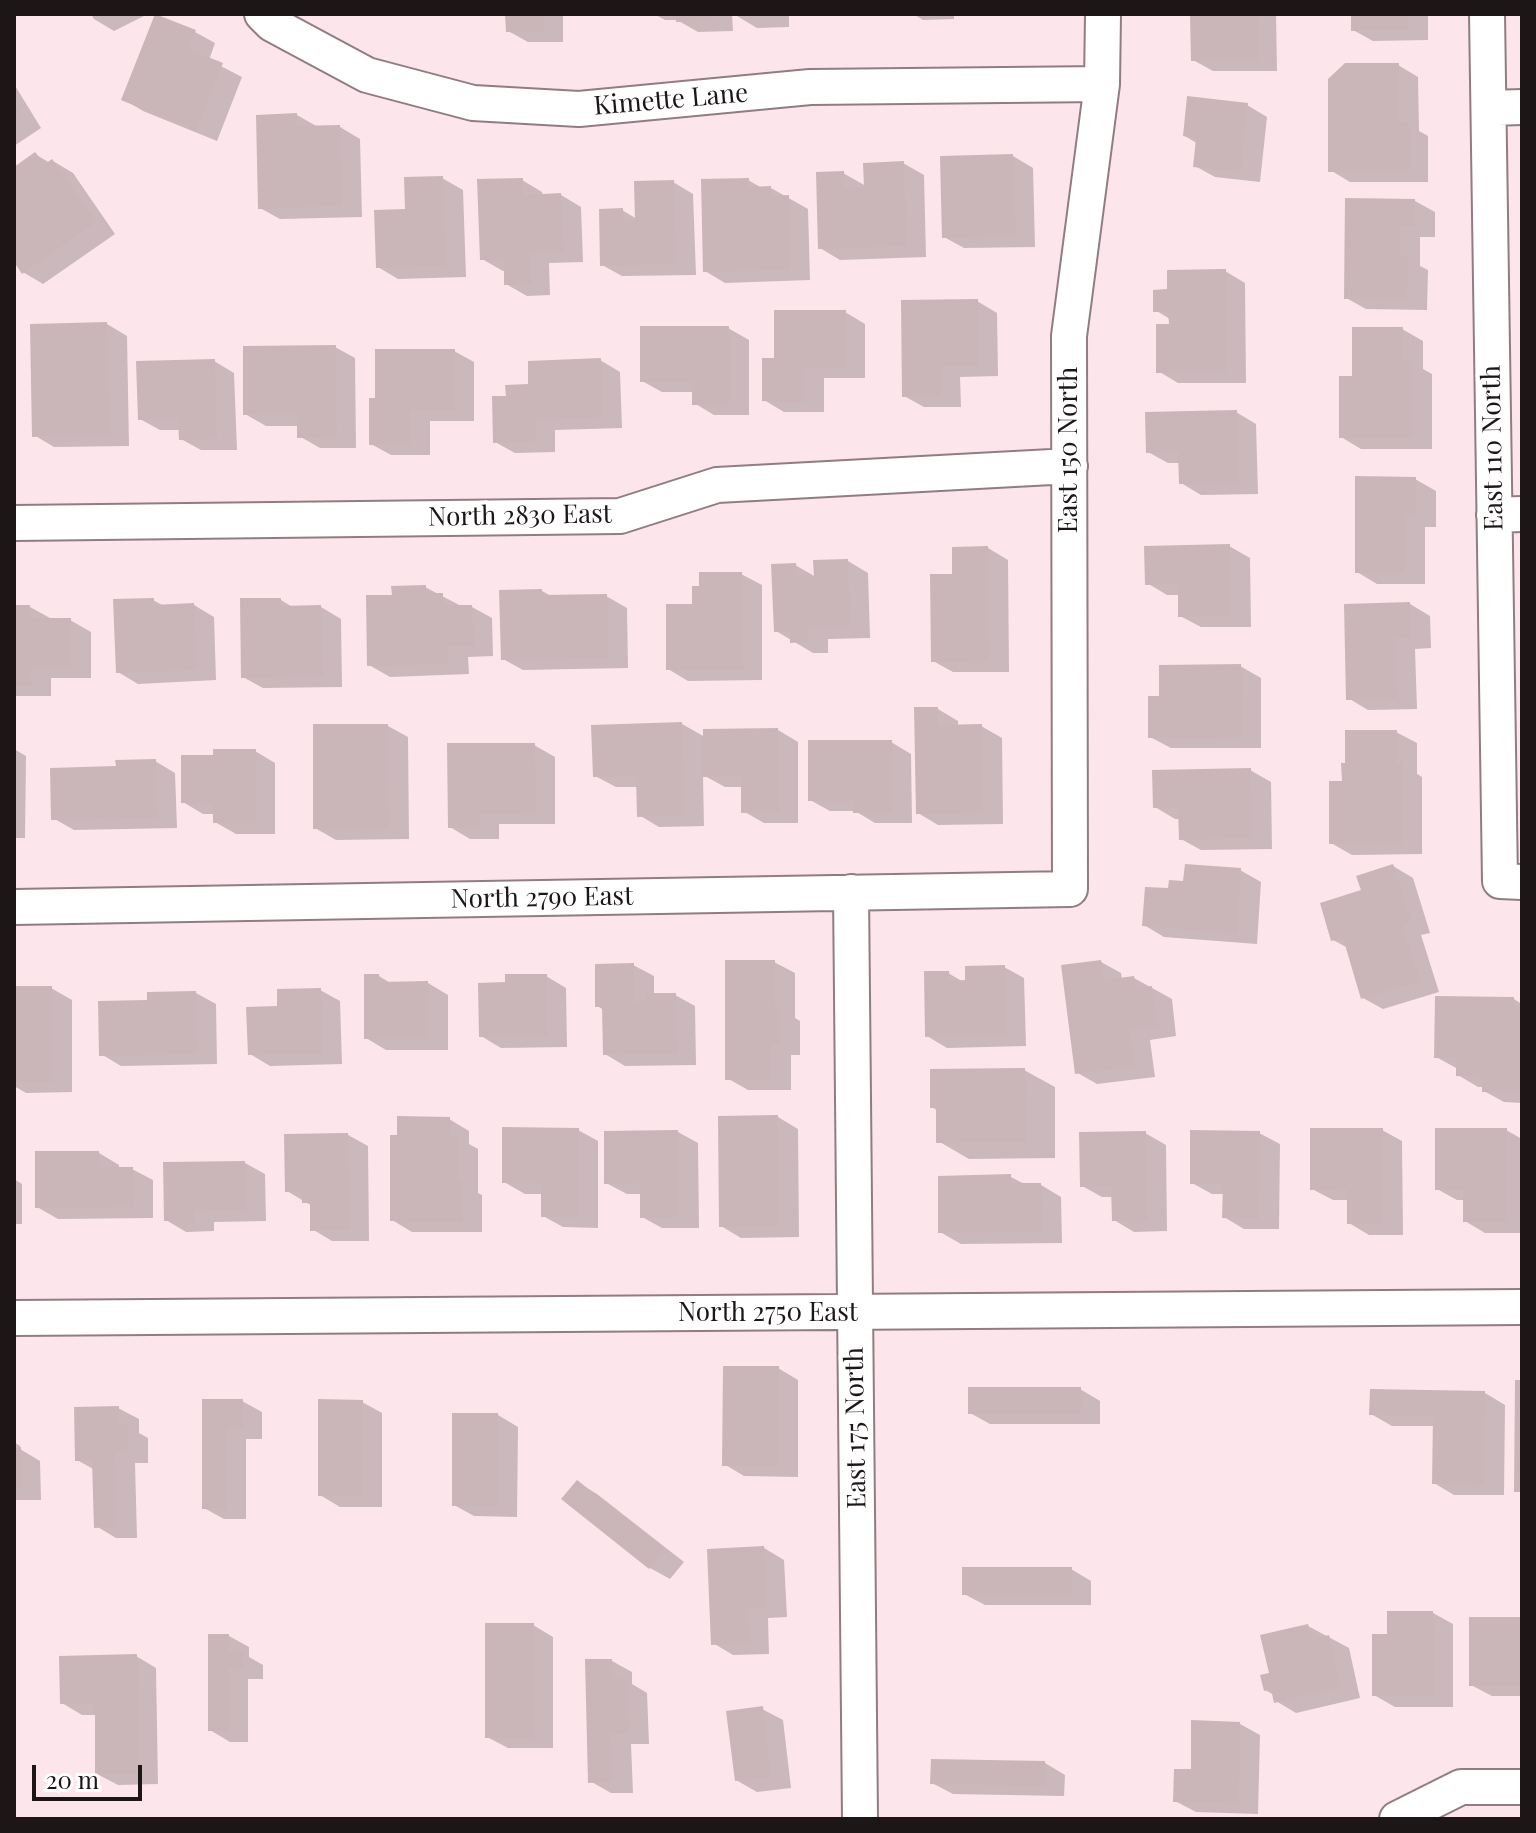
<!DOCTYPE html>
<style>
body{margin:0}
#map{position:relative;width:1536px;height:1833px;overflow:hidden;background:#fde6eb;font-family:"Playfair Display",serif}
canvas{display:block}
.frame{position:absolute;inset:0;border:16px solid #1d1617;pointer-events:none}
.scale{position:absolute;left:32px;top:1765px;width:110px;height:36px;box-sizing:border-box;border:4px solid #1d1617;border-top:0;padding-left:10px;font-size:24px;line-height:28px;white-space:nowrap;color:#1d1617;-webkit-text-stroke:6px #fff;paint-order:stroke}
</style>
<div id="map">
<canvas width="1536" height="1833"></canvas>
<div class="frame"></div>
<div class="scale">20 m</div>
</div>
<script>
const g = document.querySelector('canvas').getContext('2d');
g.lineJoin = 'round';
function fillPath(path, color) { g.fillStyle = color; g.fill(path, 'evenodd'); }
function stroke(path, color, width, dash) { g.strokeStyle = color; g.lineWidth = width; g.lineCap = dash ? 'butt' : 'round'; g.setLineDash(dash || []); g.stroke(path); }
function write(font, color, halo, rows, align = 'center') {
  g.font = font + ' "Playfair Display",serif'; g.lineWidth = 8; g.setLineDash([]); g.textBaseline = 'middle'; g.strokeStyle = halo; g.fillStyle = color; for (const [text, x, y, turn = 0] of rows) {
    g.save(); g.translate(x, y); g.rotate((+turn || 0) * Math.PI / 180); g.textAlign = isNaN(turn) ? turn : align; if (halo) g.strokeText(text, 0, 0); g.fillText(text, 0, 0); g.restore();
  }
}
const shadow = new Path2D(`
 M91 14H148L114 31 94 19Z
 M507 14H563V42H528L508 31Z
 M654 14H732L733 31 698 32 677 20H665Z
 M737 14H789V27L757 28 737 16Z
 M913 14H954V19L923 20Z
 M1192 14H1276L1277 71H1213L1193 60Z
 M1353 14H1428V40L1373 41 1353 30Z
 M157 16 195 32 215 43 209 60 242 77 217 141 143 111 123 99Z
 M1398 65 1418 77 1419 131 1428 136V182H1350L1330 170Z
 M14 84 41 128 14 146Z
 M1189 99 1247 105 1267 117 1260 182 1215 177 1195 166 1198 144 1185 136Z
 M297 115 318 127H340L360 139 362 217 280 219 260 208Z
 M35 154 50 163 53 161 73 173 115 234 43 284 23 272 14 259V169Z
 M1013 156 1033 168 1035 247 964 248 944 237Z
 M903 163 924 175 926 257 840 260 820 248 843 173 866 186Z
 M442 178 463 190 466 277 398 279 378 267 407 211Z
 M522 180 542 192 543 196 561 195 581 207 583 262 549 263 550 295 527 296 506 284V270L503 271 482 259Z
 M748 180 762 188H771L808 209 810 280 725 283 705 271Z
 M673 182 693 194 696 275 622 276 602 265 622 210 637 219Z
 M1415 201 1435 212V237H1420V266L1428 270 1427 310 1366 309 1346 298Z
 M1225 271 1245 283 1246 383H1178L1158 371 1171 326 1170 319 1155 310 1169 291Z
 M977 301 997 313 998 376 960 377 961 407H924L904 396Z
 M845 312 865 324V378H824V412H784L764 400 776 360Z
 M107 324 127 336 129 446 54 447 34 435Z
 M728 328 749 340V415H714L694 403V392H662L642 381Z
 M1402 329 1423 341V369L1432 374V449H1361L1341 437 1354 378Z
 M335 347 355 358 356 448H320L299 436V426H266L245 414Z
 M454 351 474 362V421H430V455H391L371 444 377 400Z
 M600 360 620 372 622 428 555 430V452L515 453 495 442 508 398 530 386Z
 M214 361 234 373 237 450H201L181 439V430H160L140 419Z
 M1236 412 1256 424 1258 494 1201 495 1181 483V463H1168L1148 452Z
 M1415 479 1436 491V527H1425V584H1377L1357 572Z
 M1229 546 1250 558 1251 627H1201L1180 616V595H1167L1147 583Z
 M988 548 1008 560 1009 672H953L933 661 954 576Z
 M848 561 868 573 870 638 828 639V653H813L776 631 795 565 816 577Z
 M741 574 762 585V680L688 681 668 669 694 606Z
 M425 587 463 607H472L492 618 493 656 468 657 469 674 390 677 369 665 394 597Z
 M542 591 553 597 606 596 627 608 628 668 523 670 503 659Z
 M153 600 164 606 194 605 214 617 216 680 138 684 118 672Z
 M281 600 294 608 321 607 341 619 342 687 263 688 243 677Z
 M1410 604 1430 616 1431 648 1415 649 1417 709 1368 710 1348 698Z
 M14 607H30L50 618 70 620 91 632V678H51V696H14Z
 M1240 666 1261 678V748H1171L1150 737 1161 698Z
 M938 709 958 721V726H981L1002 738 1003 824 938 825 918 813Z
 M682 724 705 737 778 730 798 742V823H764L743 811V787H725L703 775 704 826 659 827 639 815 638 787H616L595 776Z
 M388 726 408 737 409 839 336 840 315 828Z
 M1396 732 1417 743V774L1422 777V854L1352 855 1331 843 1344 783Z
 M891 742 911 754 912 823H875L855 811H830L810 800Z
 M534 745 555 757V824H499V839H470L450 827Z
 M14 749 26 756 25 838H14Z
 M255 751 275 763V834H236L215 822V814H203L183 802 215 757Z
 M155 761 175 773 177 828 74 830 53 818 118 768Z
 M1250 770 1271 782 1272 849 1201 850 1181 839V819H1175L1155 807Z
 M1393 866 1413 878 1430 933 1421 935 1439 992 1383 1009 1363 998 1348 948 1333 940 1363 892Z
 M1240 870 1261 882 1257 944 1164 937 1144 925 1170 890Z
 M774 962 795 973V1018L800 1021V1055H791V1090H748L727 1078Z
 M1101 962 1121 973 1122 980 1134 978 1172 999 1176 1036 1150 1040 1155 1077 1097 1084 1076 1072Z
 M633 965 654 976V995H675L695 1006 696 1065 625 1066 605 1054 604 1010 597 1006Z
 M1004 967 1024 978 1026 1046 947 1048 927 1036 948 973 967 984Z
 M379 976 392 984 428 983 448 995V1050H386L366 1038Z
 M546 976 566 988 567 1047 501 1048 481 1036 507 984Z
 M14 988H51L72 1000V1092L26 1093 14 1086Z
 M320 990 340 1001 342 1064 270 1066 250 1054 279 1008Z
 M196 993 216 1004 217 1064 121 1066 101 1054 149 1002Z
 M1514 999 1522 1004V1103L1504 1102 1484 1091V1087H1478L1458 1075V1069L1436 1057Z
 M1024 1070 1055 1087V1158L969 1159 938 1141V1111L932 1107Z
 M778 1117 798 1129 799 1237 741 1238 721 1226Z
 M449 1119 469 1131V1144L478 1149V1193L482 1195V1232H412L392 1220 399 1137Z
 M578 1130 598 1141V1228L563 1227 543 1216V1194H525L504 1182Z
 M1382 1130 1402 1141 1403 1235H1369L1349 1223V1200H1333L1312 1189Z
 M1506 1130 1522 1139V1233H1485L1465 1221V1200H1457L1437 1189Z
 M678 1132 698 1143 699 1228H662L642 1217V1194H627L606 1183Z
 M1145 1133 1166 1145 1167 1231 1134 1232 1114 1220V1197H1102L1082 1186Z
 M1259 1133 1280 1144 1279 1229H1244L1224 1217V1194H1212L1192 1183Z
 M348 1135 368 1146 369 1241H332L312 1229V1206L287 1191Z
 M99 1153 119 1165V1169H132L153 1180V1218L58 1219 37 1207Z
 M245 1163 265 1174 266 1221 214 1222V1231L186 1232 166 1220Z
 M1011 1177 1026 1185H1041L1061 1197 1062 1243 961 1244 940 1232Z
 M14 1179 22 1184V1224H14Z
 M778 1368 798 1380V1477L744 1476 724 1464Z
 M1080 1389 1100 1401V1424H990L970 1413Z
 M1485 1393 1505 1405 1504 1495H1454L1434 1483V1426H1392L1371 1414Z
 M204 1401H242L262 1412V1439H246V1519H224L204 1508Z
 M362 1402 382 1413V1507H340L320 1495Z
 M118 1408 139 1419V1433L148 1438V1463H135L137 1538H116L96 1526 95 1470 77 1460Z
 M498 1415 518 1427 517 1517 474 1516 454 1505Z
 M14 1442 20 1446V1449L40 1461 41 1500H14Z
 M577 1482 597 1494 684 1562 670 1579 650 1568 564 1499Z
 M764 1548 784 1560 787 1617 768 1618 769 1654 733 1655 713 1643Z
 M1071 1569 1091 1581V1605H985L964 1594Z
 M1433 1613 1453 1624V1707H1395L1374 1695 1389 1636Z
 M1522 1619V1696H1492L1471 1685Z
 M533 1625 553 1637V1748H508L487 1737Z
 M1308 1626 1349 1648 1360 1698 1296 1713 1276 1701 1274 1695 1265 1690 1271 1675Z
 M229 1636 249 1647V1657L263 1665V1679H248V1742H230L210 1730Z
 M136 1656 156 1668 158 1784 118 1785 97 1774V1715H82L62 1703Z
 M612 1661 632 1672V1684L647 1693 649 1744H631L633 1793H611L590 1781Z
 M762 1709 783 1720 791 1788 757 1792 736 1780Z
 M1240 1724 1260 1735 1258 1814 1196 1812 1175 1801 1193 1771Z
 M1045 1763 1065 1775 1064 1796 953 1794 932 1783Z`);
const building = new Path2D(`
 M155 14 196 30 188 49 223 63 196 131 121 100Z
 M505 14H543L544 31 506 32Z
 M676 14H713V20L676 22Z
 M1190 14H1257L1258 60 1191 61Z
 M1351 14H1408L1409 30 1351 31Z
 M1345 63H1399V122H1409V171L1328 172V79Z
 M1187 96 1248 103 1240 172 1193 167 1196 139 1183 136Z
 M14 103 22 116 14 122Z
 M297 113V126L340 125 342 206 258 209 256 115Z
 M35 152 45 164 52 159 96 222 22 274 14 262V167Z
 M1013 154 1016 236 942 238 940 156Z
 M904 161 906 246 818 249 816 172 844 171V188L864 187 863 163Z
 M443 176 446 266 376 268 374 210 405 209 404 177Z
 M523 178V195L561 193 564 251 529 253 531 284 504 285V260H480L477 179Z
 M749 178V187L771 186V196L789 195 790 270 703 272 701 179Z
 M674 180 676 264 600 266 599 209 623 208V221H635L634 181Z
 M1345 198 1415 199V226H1401L1400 256 1408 257 1407 299H1344Z
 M1226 269V372L1156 373V324H1169L1168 312H1153V290L1167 289V270Z
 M978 299V366H941V396L902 397 901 300Z
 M774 310H846L845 368 804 367V402L762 401V358H774Z
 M107 322 110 435 32 437 30 324Z
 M640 326H729V405H692V382H640Z
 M1352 327H1403V360H1412V438H1339V376H1352Z
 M336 345 337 437 297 438V415H243V346Z
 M375 349H455V410H410V444L369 445V398H375Z
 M601 358 603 417 535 420 536 441 493 443 492 396H506L505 385 528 384V361Z
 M215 359 217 439 179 440 178 419 138 420 136 361Z
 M1237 410 1238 483 1179 484 1178 452 1146 453 1145 412Z
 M1355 476 1416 477V516H1406L1405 573H1355Z
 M1230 544 1231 616 1178 617V584L1145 585 1144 546Z
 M988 546 989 661 931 662 930 574H952V547Z
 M848 559 850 627 808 629 809 642 790 643V631L774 632 771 564 796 563 797 576H814L813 560Z
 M699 572H742L743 670H666V604H692V586H699Z
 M426 585V593H443V605H472L474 645 448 646 449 664 367 666 366 595H392L391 586Z
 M542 589V595L607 594 609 658 501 660 499 590Z
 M154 598V605L194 603 197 670 116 673 113 599Z
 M240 598H281V606L321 605 323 676 241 678Z
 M1410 602 1411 638H1396L1397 699 1346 700 1344 604Z
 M14 605H30V618H71V668H31V686H14Z
 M1241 664 1242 737 1148 738V696H1159V665Z
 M914 707H938V725L982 724 983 813 916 814Z
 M682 722 685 815 637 817 636 776 593 777 591 725Z
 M313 724H388L389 829H313Z
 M778 728 779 812 741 813V776L703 777V729Z
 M1345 730H1397V763H1402V844H1329V781H1342L1341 763H1345Z
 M808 740H892V813H853V801H808Z
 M447 743H535L536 813 480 814V828H448Z
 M213 749H256V823H213V803H181V755H213Z
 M156 759 157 818 51 820 50 768 116 766 115 760Z
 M1251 768 1252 838 1179 840 1178 808H1153L1152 770Z
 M1185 864 1241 868 1237 934 1142 926 1145 887 1168 888 1169 880 1183 881Z
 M1393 864 1411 922 1402 924 1420 981 1361 999 1343 938 1331 941 1320 903 1361 890 1356 876Z
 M725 960H775V1007H780V1045H771V1080H725Z
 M1101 960 1104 980 1134 976 1136 988 1152 986 1157 1026 1130 1029 1135 1066 1075 1074 1061 965Z
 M634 963V1002L645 1001V993H676L677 1054 603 1055 602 1007H595V964Z
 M1005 965 1006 1035 925 1037 924 971H949V981L965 980V966Z
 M364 974H379V982L428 981V1039H364Z
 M505 974H547V1036L479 1037 478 983 505 982Z
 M14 986H52V1082H14Z
 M321 988 322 1054 248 1055 246 1007 277 1006V989Z
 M196 991 197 1054 99 1056 98 1001 147 1000V992Z
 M1435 996 1514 997V1007H1522V1092H1482V1077L1456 1076V1058H1434Z
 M1025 1068 1026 1142 936 1143V1108H930V1069Z
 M778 1115 779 1226 719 1227 718 1116Z
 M397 1116 450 1117V1136H458V1181H463V1222L390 1221V1135H397Z
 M502 1127 579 1128V1217H541V1183H502Z
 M1310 1128H1383V1224H1347V1189L1310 1190Z
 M1435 1128H1507V1222H1463V1190H1435Z
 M678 1130 679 1217 640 1218V1183L604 1184V1131Z
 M1190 1130 1260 1131 1259 1219 1222 1218 1223 1184H1190Z
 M1146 1131 1147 1221H1112L1111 1186 1080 1187 1079 1132Z
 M348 1133 350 1230 310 1231V1203H302V1192H285L284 1134Z
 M35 1151H99L100 1167H133V1207L35 1208Z
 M245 1161 246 1210 194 1211V1221H164L163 1162Z
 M1011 1174V1183H1041L1042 1232 938 1233V1176Z
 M723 1366H779V1466H722Z
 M1515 1380H1522V1492H1514Z
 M968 1387H1081V1414H968Z
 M1370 1389 1485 1391 1484 1485 1432 1484 1433 1416 1369 1415Z
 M202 1399H243V1428H226V1509H202Z
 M318 1399 363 1400 362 1497 318 1496Z
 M119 1406V1425L128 1424 129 1452H115L117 1527 94 1528 92 1461H75L74 1407Z
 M452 1413H498V1506H452Z
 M21 1447V1489H14V1448Z
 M577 1480 665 1549 649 1569 561 1499Z
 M764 1546 767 1607 748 1608 750 1643 711 1645 707 1549Z
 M962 1567H1072V1595H962Z
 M1387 1611H1433L1434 1696H1372V1634H1387Z
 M1469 1617H1522V1686H1469Z
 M485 1623H534V1738H485Z
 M1308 1624 1312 1639 1329 1635 1341 1687 1274 1703 1271 1689 1264 1691 1260 1675 1269 1673 1260 1635Z
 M208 1634H229V1651H243V1669H229V1731H208Z
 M137 1654 138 1774 95 1775V1704H60L59 1656Z
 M585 1659H612L613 1679H628L629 1733 611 1734 613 1782 588 1783Z
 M763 1706 771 1777 735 1781 726 1711Z
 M1191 1720 1240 1722 1239 1803 1173 1802 1174 1769H1191Z
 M931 1759 1045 1761V1786L930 1784Z`);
const minor = new Path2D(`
 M262 14 272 24 367 75 473 103 579 109 810 87 1102 84
 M1487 14 1500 881 1522 882
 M1490 108 1522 107
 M1494 515 1522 514
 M14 523 620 516 717 485 1070 466
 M851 892 860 1819
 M14 907 1070 889 1069 336 1102 84 1103 14
 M14 1318 1522 1307
 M1397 1819 1461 1787H1522`);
const streetNames = [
 ["Kimette Lane",671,100,-5],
 ["East 110 North",1493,448,-91],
 ["East 150 North",1069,450,-90],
 ["North 2830 East",520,516,-1],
 ["North 2790 East",542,898,-1],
 ["North 2750 East",768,1313],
 ["East 175 North",856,1428,-91]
];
fillPath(shadow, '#0003');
fillPath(building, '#cab5b9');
stroke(minor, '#907d81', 38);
stroke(minor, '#fff', 34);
write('26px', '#1d1617', '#fff', streetNames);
</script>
